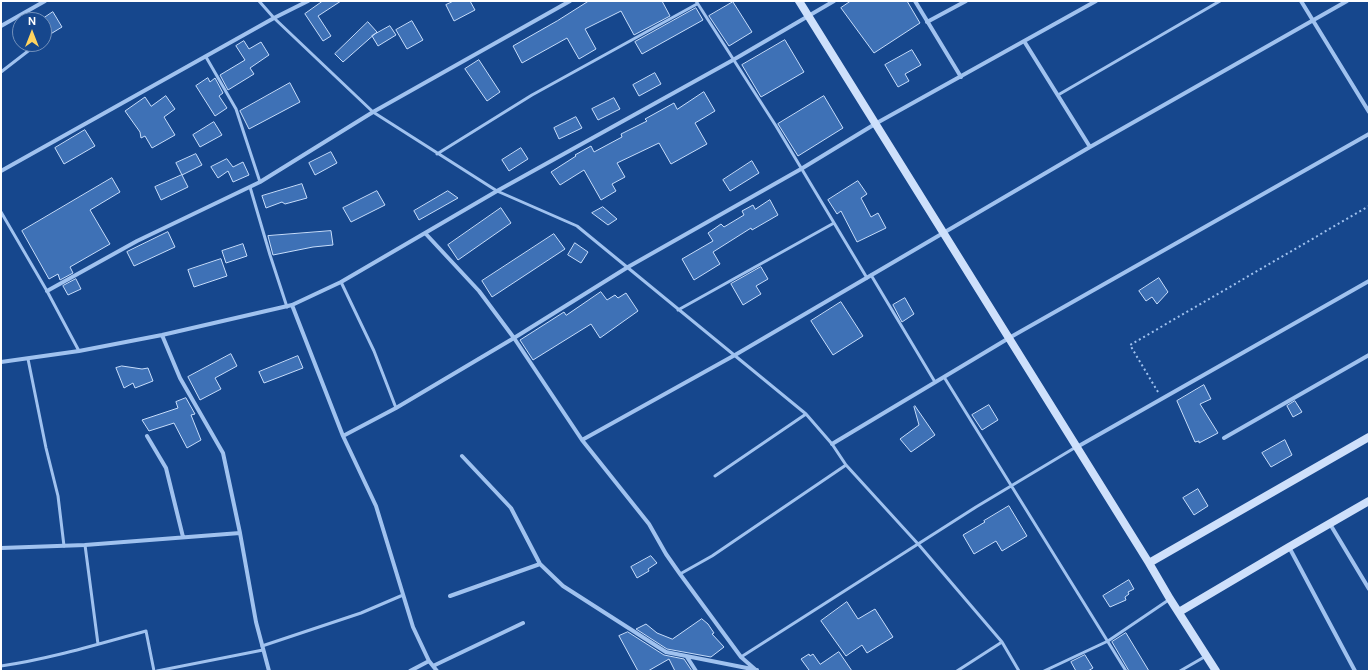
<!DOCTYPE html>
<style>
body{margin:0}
#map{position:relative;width:1370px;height:672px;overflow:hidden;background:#16478d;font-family:"DM Sans",sans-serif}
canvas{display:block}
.frame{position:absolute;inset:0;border:2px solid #fff;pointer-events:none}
.north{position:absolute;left:12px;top:12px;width:40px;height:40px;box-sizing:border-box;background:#16478d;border:1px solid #7391bb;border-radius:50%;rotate:0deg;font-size:11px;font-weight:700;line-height:16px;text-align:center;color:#fff}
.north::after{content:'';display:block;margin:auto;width:14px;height:18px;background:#ffd45f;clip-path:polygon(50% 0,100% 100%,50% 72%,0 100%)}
</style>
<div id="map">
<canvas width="1370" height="672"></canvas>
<div class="frame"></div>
<div class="north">N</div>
</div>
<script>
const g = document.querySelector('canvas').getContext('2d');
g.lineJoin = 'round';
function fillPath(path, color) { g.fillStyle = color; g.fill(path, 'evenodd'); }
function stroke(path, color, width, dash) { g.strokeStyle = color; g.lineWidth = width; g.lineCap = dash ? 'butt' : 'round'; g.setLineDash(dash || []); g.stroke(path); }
const building = new Path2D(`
 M323 1H341L318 16 331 36 323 41 305 14Z
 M454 1H470L475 10 454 21 446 5Z
 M589 1H662L670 16 634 35 621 11 585 29 596 49 579 59 567 38 522 63 513 46 557 21Z
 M851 1H907L920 23 874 53 841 8Z
 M733 2 752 32 729 46 709 16Z
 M696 8 703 20 642 54 635 42Z
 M53 12 62 27 44 38V18Z
 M412 21 423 40 407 49 396 30Z
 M368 22 377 32 343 62 335 54Z
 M390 26 396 35 378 46 372 36Z
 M785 40 804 72 761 97 742 65Z
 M244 41 249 49 261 42 269 55 250 68 254 74 228 90 220 75 245 60 236 46Z
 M912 50 921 65 905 74 909 81 898 87 885 65Z
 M479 60 500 92 487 101 465 69Z
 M655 73 661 84 639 96 633 85Z
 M208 78 210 82 215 78 223 93 219 96 227 108 215 116 196 86Z
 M290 83 300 102 249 129 240 111Z
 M704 92 715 111 695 123 707 144 671 164 659 143 617 163 625 177 612 184 616 191 601 200 584 170 560 185 551 172 576 156 575 155 591 146 594 152 622 137 621 134 647 121 645 119 674 103 677 109Z
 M166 96 175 109 164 117 175 135 152 148 145 136 141 138 140 132 125 111 145 97 151 106Z
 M824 96 843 128 798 156 778 124Z
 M614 98 620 109 598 120 592 109Z
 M576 117 582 128 559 139 554 128Z
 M214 122 222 135 200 147 193 135Z
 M85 130 95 146 64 164 55 148Z
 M521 148 528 159 509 171 502 160Z
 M331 152 337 163 315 175 309 163Z
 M196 154 202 165 182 175 176 163Z
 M227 159 233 167 243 162 249 175 233 182 228 171 218 178 211 167Z
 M752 161 759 173 730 191 723 180Z
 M182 175 188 187 161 200 155 187Z
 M112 178 120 192 90 210 110 244 70 267 73 273 60 280 58 274 49 279 22 231Z
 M858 181 867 194 861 198 871 217 878 213 886 228 857 242 841 211 837 214 828 200Z
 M302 184 307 198 285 204 282 202 266 208 262 196Z
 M377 191 385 205 351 222 343 208Z
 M448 191 458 198 419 220 414 211Z
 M770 200 778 215 752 230 751 228 713 252 720 264 694 280 682 259 713 241 708 233 721 224 724 227 744 215 742 211 753 205 755 209Z
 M603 207 617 219 608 225 592 213Z
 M501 208 511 223 458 260 448 245Z
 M331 231 333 245 313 247 273 255 268 236Z
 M168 232 175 247 134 266 127 252Z
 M554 234 565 249 492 297 482 281Z
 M575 243 588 252 581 263 568 255Z
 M243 244 247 256 226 263 222 251Z
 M221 259 227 276 194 287 188 270Z
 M761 267 768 279 756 286 761 294 743 305 731 284Z
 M1159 278 1168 292 1157 304 1152 297 1146 301 1139 291Z
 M76 279 81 289 68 295 63 286Z
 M601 292 607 300 615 295 618 298 626 293 638 311 600 338 591 324 533 360 520 340 564 312 566 315Z
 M905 298 914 314 902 322 893 305Z
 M841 302 863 336 833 355 811 321Z
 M231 354 237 366 215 378 221 389 200 400 188 377Z
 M298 356 303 368 264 383 259 372Z
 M122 366 142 369 148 368 153 381 135 388 133 383 124 388 116 368Z
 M1204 385 1211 399 1200 404 1218 433 1199 443V441L1195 442 1177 401Z
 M186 398 195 414 191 415 201 440 187 448 174 423 149 431 142 420 178 408 176 402Z
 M1295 401 1302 412 1293 417 1287 406Z
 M989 405 998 420 982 430 972 415Z
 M915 406 935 435 911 452 900 439 919 425 914 407Z
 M1285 440 1292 455 1271 467 1262 453Z
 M1198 489 1208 506 1194 515 1183 498Z
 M1009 506 1027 536 1002 551 996 541 974 554 963 535 985 522 984 521Z
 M651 556 657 563 648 569 649 571 637 578 631 567Z
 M1129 580 1134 589 1128 592 1129 594 1125 597 1126 600 1110 607 1103 596Z
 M847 602 858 619 875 609 893 637 867 653 862 645 846 656 821 621Z
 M702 619 708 624 714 633 712 634 724 647 711 657 667 649 636 629 646 624 657 633 672 639Z
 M628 632 664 655 684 659 692 671H675L669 659 648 671H638L619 636Z
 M1126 633 1149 671H1129L1112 642Z
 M839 652 852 671H809V670L801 659 809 654 810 656 813 654 820 664Z
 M1085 655 1093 668 1088 671H1076L1071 662Z`);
const path = new Path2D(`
 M1158 392 1130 345 1369 206`);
const lane = new Path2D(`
 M259 1 274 18 373 112 497 191 577 226 806 414 832 444 846 465 919 545 1002 642 1019 671
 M696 1 776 126 867 278
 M206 57 236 109 260 182
 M1 72 32 48
 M1058 95 1220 1
 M437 154 532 95 697 4
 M250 187 270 255 287 307
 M1 212 47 291 79 351
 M871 275 935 382
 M341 282 374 351 396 408
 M678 310 834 223
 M28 359 46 448 58 496 64 546
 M944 377 1126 671
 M715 476 806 414
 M85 545 98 644
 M680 574 712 556 846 465
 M262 646 361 613 403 595
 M741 657 976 507 1076 447
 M1 666C50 659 98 644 146 631L154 671
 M157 671 263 650
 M957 671 1002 642
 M1044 671 1108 641 1170 599
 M1180 671 1206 656`);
const street = new Path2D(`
 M915 1 961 77
 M1301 1 1369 112
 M927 22 966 1
 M1 26 45 1
 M1024 41 1090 147
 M1 171 274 18 308 1
 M425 233 479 291 514 338 582 440 649 524 666 554 680 574 741 657 757 671
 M47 291 137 241 260 182 373 112 570 1
 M292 305 343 436 376 506 413 627 429 661 437 671
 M162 335 180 378 223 453 240 533 256 622 269 671
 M1 362 79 351 162 335 292 305 341 282 497 191 733 60 834 1
 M147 436 166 468 183 537
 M343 436 396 408 514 338 628 267 801 169 875 124 1096 1
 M1224 438 1369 355
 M582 440 735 355 1090 147 1347 1
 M832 444 1009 338 1369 134
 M1077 447 1369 281
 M462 456 511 508 540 564 563 586 666 652 757 670
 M1330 524 1369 589
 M1289 547 1355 671
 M1 548 85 545 240 533
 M450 596 540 564
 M687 657 696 671
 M433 666 523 623
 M410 671 429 661`);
const secondary = new Path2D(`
 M799 1 1149 563 1170 599 1216 671
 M1149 563 1369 437
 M1179 612 1289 547 1369 501`);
fillPath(building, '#3e71b6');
stroke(building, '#c7ddfb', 1);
stroke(path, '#a0c2ef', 2, [2, 3]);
stroke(lane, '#a0c2ef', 3);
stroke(street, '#a0c2ef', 4);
stroke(secondary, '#cee0fb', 8);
</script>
